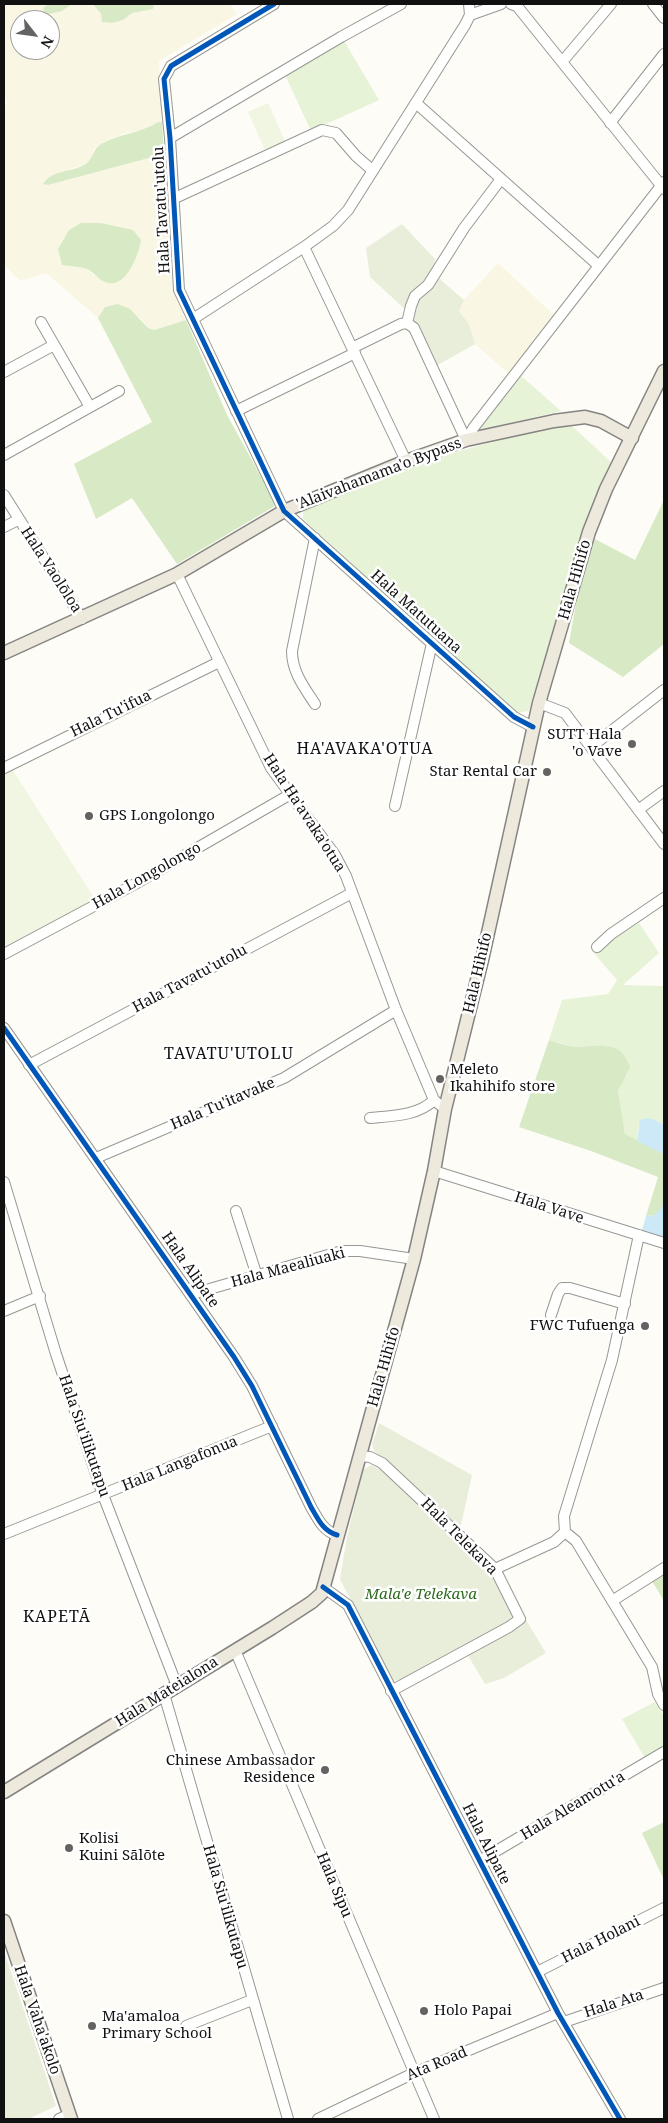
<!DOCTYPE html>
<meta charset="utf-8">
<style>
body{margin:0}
#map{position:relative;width:668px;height:2123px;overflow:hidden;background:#fdfcf7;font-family:"Noto Serif",serif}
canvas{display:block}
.frame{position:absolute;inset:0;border:5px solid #111;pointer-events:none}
.north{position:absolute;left:10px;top:10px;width:50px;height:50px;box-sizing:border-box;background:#fff;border:1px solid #a0a0a0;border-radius:50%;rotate:120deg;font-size:14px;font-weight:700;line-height:20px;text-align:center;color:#111}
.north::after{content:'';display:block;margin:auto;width:18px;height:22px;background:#646362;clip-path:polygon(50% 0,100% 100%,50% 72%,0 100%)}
</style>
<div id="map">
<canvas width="668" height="2123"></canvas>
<div class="frame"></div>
<div class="north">N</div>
</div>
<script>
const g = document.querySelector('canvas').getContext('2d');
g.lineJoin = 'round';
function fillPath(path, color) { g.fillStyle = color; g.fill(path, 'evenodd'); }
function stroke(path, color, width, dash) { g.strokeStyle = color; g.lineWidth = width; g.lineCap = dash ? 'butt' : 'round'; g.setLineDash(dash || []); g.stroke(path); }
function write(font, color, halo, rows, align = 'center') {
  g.font = font + ' "Noto Serif",serif'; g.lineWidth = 5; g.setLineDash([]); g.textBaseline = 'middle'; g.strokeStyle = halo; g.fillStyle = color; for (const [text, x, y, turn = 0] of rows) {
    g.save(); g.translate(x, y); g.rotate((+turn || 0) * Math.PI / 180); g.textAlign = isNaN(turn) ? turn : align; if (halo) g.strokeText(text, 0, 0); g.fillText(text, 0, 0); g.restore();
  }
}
const farmland = new Path2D(`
 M4 4H48L43 8 62 11 72 4H93L101 14 123 20 132 13 153 9 154 4H230L237 14 159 61 162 122H158L146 129 125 133 102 143 94 149 90 160 84 165 73 168 43 184 48 185 164 154 170 267 173 289 186 320 154 330 148 328 139 317 105 307 98 318 46 273 20 281 4 265V107L7 102 4 94ZM20 20H50V50H20ZM82 223 95 277 88 269 58 249 69 230Z
 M498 263 555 316 510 375 475 344 469 324 459 311 464 300Z`);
const green = new Path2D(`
 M343 39 379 100 311 131 285 75Z
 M519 374 561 411 481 430 478 426Z
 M571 425 613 464 598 493 584 531 529 711 516 713 303 519V511C389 471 478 441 571 425Z
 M639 923 659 953 623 985 664 986V1125L655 1120 638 1127 637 1141 625 1135 618 1091 621 1085 608 1046H571L549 1040 562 1000 608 994 617 980 592 951Z
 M655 1702 664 1716V1747L645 1758 622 1719Z`);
const forest = new Path2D(`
 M48 4H72L62 11 45 15 43 8Z
 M93 4H154L153 9 132 13 123 20 112 23 102 22 101 14Z
 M158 122H162L164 154 48 185 43 184C53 169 70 173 84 165 93 160 92 150 101 144 118 134 141 133 158 122Z
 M81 223H101L133 230 141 240C139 254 127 287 108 283 99 281 96 274 89 270 85 267 68 266 62 265L58 249 69 230Z
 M118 304 130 309 148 328 154 330 186 320 227 415 274 500 275 506 177 564 132 498 96 519 74 464 152 422 98 318 105 307Z
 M664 500V644L623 677 569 643 578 592 595 539 635 560Z
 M549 1040C556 1042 564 1045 571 1046 597 1049 619 1036 630 1067L618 1091 625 1134 664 1154V1204L663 1208 655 1215 646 1216 658 1177 591 1151 519 1127Z
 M664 1574V1601L652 1581Z
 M664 1822V1880L642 1833Z`);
const cemetery = new Path2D(`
 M402 224 435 259 434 274 464 300 459 311 469 324 475 344 436 366 421 342 409 313 370 277 366 248Z
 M379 1423 472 1475 461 1525H457L374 1451 372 1444Z
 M371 1465C387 1469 483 1559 493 1576 501 1588 507 1601 513 1614L510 1622 403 1679 393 1681 340 1579 347 1537 363 1470Z
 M526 1620 546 1653 504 1678 485 1684 467 1654Z
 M4 1951 56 2106 28 2119H4Z`);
const pitch = new Path2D(`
 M268 103 285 141 265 150 248 112Z
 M12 769 96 901 6 948 4 945V773Z`);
const water = new Path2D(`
 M647 1118 655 1120 664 1125V1154L637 1141 640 1120Z
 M664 1204V1237L642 1230 646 1216 655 1215Z`);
const minor = new Path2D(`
 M274 4 171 66 164 79 170 138 179 290 284 511 514 717 533 727
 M511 4 517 6 664 189
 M653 4 664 18
 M470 15 501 4
 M562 62 611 4
 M416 103 599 266
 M610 123 664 54
 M170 138 341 37 401 4
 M175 198 322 130 336 133 356 156 372 170
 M193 319 304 247
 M41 322 90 407
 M407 323 411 306 415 296 428 285 464 228 501 179
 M352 348 401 324 407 323 414 328 466 440 474 427 664 182
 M4 372 54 345
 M236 411 355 353
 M4 455 119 391
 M406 461 304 247 333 226 348 210 465 25 470 15 469 4
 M4 495 82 619
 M4 527 18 520
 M177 574 271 768 335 855 346 876 396 1010 434 1100 445 1109
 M539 703 565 713 664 844
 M315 704C304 687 292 672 292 651L315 538
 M591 747 664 690
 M4 768 219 662
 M395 806 432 643
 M638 810 664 791
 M597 947 611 934 664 898
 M4 954 135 884 289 795
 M4 1028 234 1357 252 1386 311 1507C318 1519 323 1531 337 1535
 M29 1065 352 893
 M370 1118C391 1116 418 1116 434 1100
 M96 1158 284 1078 396 1010
 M434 1171 664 1243
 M4 1182 56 1354 103 1495 177 1686
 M236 1211 257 1276
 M192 1294 342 1251H360L414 1259
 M4 1311 40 1296
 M551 1315 558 1294 562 1288H570L625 1304
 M359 1456 370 1457 382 1463 495 1569 520 1619 509 1627 391 1691
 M565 1532 576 1541 652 1667 658 1694 664 1705
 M4 1534 272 1426
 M495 1569 554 1542 565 1532 564 1516 612 1360 639 1235
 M323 1587 348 1605 558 2013 620 2119
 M612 1601 664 1568
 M235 1650 434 2119
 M164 1694 288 2119
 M481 1860 664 1752
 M537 1972 664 1908
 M564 2022 664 1988
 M186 2026 252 2000
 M59 2119 70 2114
 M318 2119 414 2073 558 2013`);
const major = new Path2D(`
 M4 653 177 574 284 511 406 461 466 440 554 421 585 417 601 421 632 438
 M4 1792 272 1628 312 1602 322 1593 414 1259 434 1171 445 1109 482 960 539 703 589 532 606 489 664 371
 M4 1921 71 2119`);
const cycleway = new Path2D(`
 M274 4 171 66 164 79 170 138 179 290 284 511 514 717 533 727
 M4 1028 234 1357 252 1386 311 1507C318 1519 323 1531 337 1535
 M323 1587 348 1605 558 2013 620 2119`);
const markers = [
 [632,744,5,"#646362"],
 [547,772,5,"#646362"],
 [89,816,5,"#646362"],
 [440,1079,5,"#646362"],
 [645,1326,5,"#646362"],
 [325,1770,5,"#646362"],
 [69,1848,5,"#646362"],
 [424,2011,5,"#646362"],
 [92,2026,5,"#646362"]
];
const streetNames = [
 ["Hala Tavatu'utolu",162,210,-93],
 ["'Alaivahamama'o Bypass",379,474,-21],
 ["Hala Vaolōloa",51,570,57],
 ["Hala Hihifo",575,580,-74],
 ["Hala Matutuana",416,612,42],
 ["Hala Tu'ifua",111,714,-26],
 ["Hala Ha'avaka'otua",304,813,57],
 ["Hala Longolongo",147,876,-29],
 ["Hala Hihifo",478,973,-77],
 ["Hala Tavatu'utolu",190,979,-28],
 ["Hala Tu'itavake",223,1104,-23],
 ["Hala Vave",549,1208,18],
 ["Hala Maealiuaki",288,1268,-15],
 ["Hala Alipate",190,1270,55],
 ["Hala Hihifo",384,1367,-74],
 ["Hala Siu'ilikutapu",84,1436,71],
 ["Hala Langafonua",180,1464,-22],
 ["Hala Telekava",459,1537,45],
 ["Hala Mateialona",167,1692,-32],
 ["Hala Aleamotu'a",573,1806,-31],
 ["Hala Alipate",486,1844,63],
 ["Hala Sipu",334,1885,67],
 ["Hala Siu'ilikutapu",225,1907,74],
 ["Hala Holani",601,1940,-27],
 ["Hala Ata",614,2004,-18],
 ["Hala Vaha'akolo",37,2020,71],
 ["Ata Road",437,2064,-23]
];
const poiNames = [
 ["SUTT Hala",622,735,"right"],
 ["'o Vave",622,752,"right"],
 ["Star Rental Car",537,772,"right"],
 ["GPS Longolongo",99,816],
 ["Meleto",450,1070],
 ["Ikahihifo store",450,1087],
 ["FWC Tufuenga",635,1326,"right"],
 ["Chinese Ambassador",315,1761,"right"],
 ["Residence",315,1778,"right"],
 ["Kolisi",79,1839],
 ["Kuini Sālōte",79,1856],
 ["Holo Papai",434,2011],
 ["Ma'amaloa",102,2017],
 ["Primary School",102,2034]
];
const parkNames = [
 ["Mala'e Telekava",421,1595]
];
const neighbourhoodNames = [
 ["HA'AVAKA'OTUA",365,749],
 ["TAVATU'UTOLU",229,1054],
 ["KAPETĀ",57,1617]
];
fillPath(farmland, '#f9f7e4');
fillPath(green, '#e7f3d7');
fillPath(forest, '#d8eac5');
fillPath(cemetery, '#e9eedb');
fillPath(pitch, '#f0f6e1');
fillPath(water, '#cde8f7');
stroke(minor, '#979795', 12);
stroke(major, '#858482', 15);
stroke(minor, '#fffffe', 10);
stroke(major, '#ede9dc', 12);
stroke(cycleway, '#0057b8', 5);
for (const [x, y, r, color] of markers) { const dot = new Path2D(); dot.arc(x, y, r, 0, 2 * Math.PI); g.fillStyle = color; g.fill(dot); stroke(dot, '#fff', 2); }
write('15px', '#111', '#fff', streetNames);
write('15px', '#111', '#fff', poiNames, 'left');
write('italic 15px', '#2f6b1f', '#fff', parkNames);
g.letterSpacing = '1px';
write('16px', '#111', '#fff', neighbourhoodNames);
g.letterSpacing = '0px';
</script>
